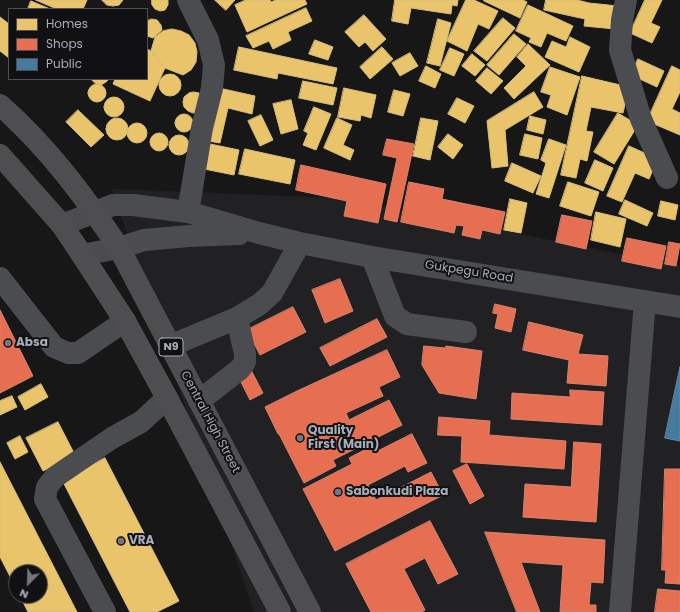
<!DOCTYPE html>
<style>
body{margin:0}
#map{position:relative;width:680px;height:612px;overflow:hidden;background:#171717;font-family:Poppins,sans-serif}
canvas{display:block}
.legend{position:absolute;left:8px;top:8px;width:140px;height:72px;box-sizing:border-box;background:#111113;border:1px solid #4d4f55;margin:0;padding:5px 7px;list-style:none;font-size:12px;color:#a8adb8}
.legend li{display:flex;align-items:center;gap:8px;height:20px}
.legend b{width:20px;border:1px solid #4d4f55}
.north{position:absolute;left:8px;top:564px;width:40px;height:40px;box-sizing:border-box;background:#111113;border:1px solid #4d4f55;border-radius:50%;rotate:203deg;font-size:11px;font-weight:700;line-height:16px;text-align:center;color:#a8adb8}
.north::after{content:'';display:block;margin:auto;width:14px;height:18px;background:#757880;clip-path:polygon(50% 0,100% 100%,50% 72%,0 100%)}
</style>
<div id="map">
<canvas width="680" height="612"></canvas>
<ul class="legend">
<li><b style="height:11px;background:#e9c46a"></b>Homes</li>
<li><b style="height:11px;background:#e76f51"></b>Shops</li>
<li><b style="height:11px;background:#457b9d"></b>Public</li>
</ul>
<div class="north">N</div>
</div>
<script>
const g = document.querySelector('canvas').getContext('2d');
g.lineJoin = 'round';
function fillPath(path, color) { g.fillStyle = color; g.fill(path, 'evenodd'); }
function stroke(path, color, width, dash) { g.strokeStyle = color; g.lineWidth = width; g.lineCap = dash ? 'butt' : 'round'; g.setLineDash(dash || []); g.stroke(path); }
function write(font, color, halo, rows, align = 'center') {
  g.font = font + ' Poppins,sans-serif'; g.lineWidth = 4; g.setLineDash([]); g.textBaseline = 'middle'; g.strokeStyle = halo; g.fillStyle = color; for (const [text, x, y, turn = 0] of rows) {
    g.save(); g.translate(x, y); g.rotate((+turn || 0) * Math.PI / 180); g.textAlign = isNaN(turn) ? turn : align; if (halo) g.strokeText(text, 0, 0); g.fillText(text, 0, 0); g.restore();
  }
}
const built = new Path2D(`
 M112 189 339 198 680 266V612H254Z`);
const homes = new Path2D(`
 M36 0H87L83 9H57Z
 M102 0H123L119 5 113 6 107 5Z
 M152 0H168V5L165 10 160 11 155 9 152 5Z
 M215 0H235L226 10Z
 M246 0H270L271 2 276 0H305L307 4 247 32 235 5Z
 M395 0H458L457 6 452 5 451 14 411 8 408 24 392 21Z
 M466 0H474L498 11 489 29 478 24 467 51 447 41Z
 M484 0H523L527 2 520 18 484 1Z
 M546 0H577L589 3 618 6 615 29 584 26 585 19 544 10Z
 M645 0H662L651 23 660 27 652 43 630 33Z
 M31 1 50 9H28Z
 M528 5 573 26 566 41 547 33 541 47 529 42 531 38 516 31Z
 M306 8 312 21 288 32 291 40 273 49 269 41 253 48 246 36Z
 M364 15 386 39 373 51 365 42 359 47 345 32Z
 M0 17 9 24V58L0 51Z
 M503 18 515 28 487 61 474 51Z
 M152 19 157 20 161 25 162 30 153 38 147 36V21Z
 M438 19 451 23 440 66 427 63Z
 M172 29 181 31 189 35 195 43 197 52 196 62 191 70 183 75 165 68 151 51 155 37 163 31Z
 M514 34 526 44 499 75 487 65Z
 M570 37 590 47 579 72 545 57 552 41 566 47Z
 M315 40 333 47 328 60 309 54Z
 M528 44 550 65 514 99 504 88 526 66 517 57Z
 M239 47 337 68 333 84 278 73 277 79 234 70Z
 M382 47 393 59 370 79 360 67Z
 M450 48 464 54 454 76 440 70Z
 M147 49 151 51 165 68 150 101 113 84 115 79H147Z
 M410 53 418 66 400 76 392 63Z
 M472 54 485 65 475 76 462 66Z
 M638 59 664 71 657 87 631 75Z
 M426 66 441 74 435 88 419 81Z
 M672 66 680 70V92L672 109 680 113V135L647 121Z
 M550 67 580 77 567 115 547 107 551 95 541 92Z
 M487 68 503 81 491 94 476 81Z
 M159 85a11 11 0 1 1 22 0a11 11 0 1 1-22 0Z
 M582 76 629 87 623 113 591 107 586 131 593 132 587 161 580 159 576 178 561 175Z
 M91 79H109L106 82 101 85 95 83Z
 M303 81 337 88 333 105 299 98Z
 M88 93a9 9 0 1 1 18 0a9 9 0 1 1-18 0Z
 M219 88 255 96 252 114 228 108 220 143 208 141Z
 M344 88 376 95 371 118 361 115 360 121 338 117Z
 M394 90 410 94 403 116 388 112Z
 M194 92 199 93 203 98 199 112 193 113 188 111 184 107 183 102 184 97 189 93Z
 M534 92 543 107 505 130 508 166 492 168 487 121Z
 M104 107a10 10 0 1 1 20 0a10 10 0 1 1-20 0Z
 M457 98 474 106 465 123 448 114Z
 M291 100 298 129 281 134 273 104Z
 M314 107 331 114 316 150 303 145 308 133 304 131Z
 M78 110 104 135 91 147 66 122Z
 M618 113 638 125 614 164 594 152Z
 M175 123a9 9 0 1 1 18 0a9 9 0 1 1-18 0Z
 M261 115 273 140 260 146 248 121Z
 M530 116 546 120 543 134 527 130Z
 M337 118 352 125 343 145 354 150 350 160 324 148Z
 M421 118 438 121 430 160 413 156Z
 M106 129a11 11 0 1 1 22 0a11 11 0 1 1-22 0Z
 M127 133a10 10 0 1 1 20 0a10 10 0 1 1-20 0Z
 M150 142a9 9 0 1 1 18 0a9 9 0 1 1-18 0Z
 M448 134 463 145 453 159 438 147Z
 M525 134 542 138 538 159 520 155Z
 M169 145a10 10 0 1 1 20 0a10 10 0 1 1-20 0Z
 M549 139 566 145 549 198 536 194 546 163 541 160Z
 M210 144 239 150 234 175 204 169Z
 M629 146 658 159 649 179 635 173 622 202 607 196Z
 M245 149 295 160 290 184 239 174Z
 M595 160 613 168 603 191 585 183Z
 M512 163 541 176 533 193 505 181Z
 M568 182 599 192 591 216 560 206Z
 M510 199 527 203 521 233 504 230Z
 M625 200 653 213 647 226 619 214Z
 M661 201 678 205 675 220 658 216Z
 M596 212 626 219 620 247 591 240Z
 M41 384 48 397 25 410 18 397Z
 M12 396 17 407 0 415V401Z
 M58 422 75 455 43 471 26 438Z
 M20 436 28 452 15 459 7 443Z
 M105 458 179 601 157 612H130L62 480Z
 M0 462 77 612H28L20 596H40V572H16V588L0 557Z`);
const shops = new Path2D(`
 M387 139 414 144 397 222 384 219 397 158 383 155Z
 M301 165 386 184 378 223 344 216 347 201 296 190Z
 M409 182 444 189 442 199 505 212 500 234 482 230 480 239 462 235 464 226 456 225 454 233 401 222Z
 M562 215 592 221 586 249 556 242Z
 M627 238 666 246 661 269 622 261Z
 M669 242 680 244 676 266 665 264Z
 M340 279 353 311 325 323 312 290Z
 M495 304 516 309 511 332 495 328 498 314 493 313Z
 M293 307 306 332 260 355 247 330Z
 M0 310 33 376 0 393Z
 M377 319 387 337 330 366 320 348Z
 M529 322 583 335 578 354 608 356 606 386 567 383 569 360 523 350Z
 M424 346 445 348 446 346 482 351 476 399 439 393 422 365Z
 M387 350 400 377 379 387 383 396 346 413 349 420 389 400 402 425 333 460 336 466 304 483 279 434H278L265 407 297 391Z
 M251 370 263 393 250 400 238 376Z
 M570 390 604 392 602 425 511 419 512 393 570 397Z
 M439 417 490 421 489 435 566 441 564 469 461 462 462 436 438 435Z
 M412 434 427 463 408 472 405 466 368 485 376 500 431 472 443 495 335 551 303 489 352 464 349 458 376 444 379 450Z
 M574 442 601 444 596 522 523 517 525 484 571 487Z
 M467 464 484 496 470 504 453 471Z
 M665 469H680V584L665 583 666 570H662Z
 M430 521 458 574 438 584 425 558 404 569 425 610 422 612H371L346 564Z
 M485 532 605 540 603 583 591 582 589 605H596V612H560L563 565 521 562 540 612H517Z
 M658 589 680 591V612H655Z`);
const public = new Path2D(`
 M680 367V441L665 438Z`);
const minor = new Path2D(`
 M188 0 208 40 214 65 212 88 202 128 188 212
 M626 0 622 20 620 50 641 119 667 178
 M62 225 113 205H133L188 212 259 233 300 243 372 257 680 307
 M82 255 119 248 144 240 189 236 239 234
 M372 257 395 316 407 324 466 332
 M0 278 54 347 68 353H78L125 321
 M170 346 237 318 260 304 272 293 300 243
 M199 401 240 369 245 362V354L237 318
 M105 612 45 499 47 487 55 477 112 438 141 422 167 398
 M620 612 645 301`);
const highway = new Path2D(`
 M0 105C47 146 84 196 119 248L310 612
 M0 155 62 225 82 255 125 321 167 398 280 612`);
const markers = [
 [8,343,4,"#757880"],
 [300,438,4,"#757880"],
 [338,492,4,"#757880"],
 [121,541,4,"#757880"]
];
const shields = [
 [171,347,24]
];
const shieldNames = [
 ["N9",171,347]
];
const streetNames = [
 ["Gukpegu Road",469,272,9],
 ["Central High Street",210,422,62]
];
const poiNames = [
 ["Absa",16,343],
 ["Quality",308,431],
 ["First (Main)",308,445],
 ["Sabonkudi Plaza",346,492],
 ["VRA",129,541]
];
fillPath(built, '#212123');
fillPath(homes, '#e9c46a');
stroke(homes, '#d6bd81', 1);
fillPath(shops, '#e76f51');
stroke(shops, '#d48270', 1);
fillPath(public, '#457b9d');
stroke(public, '#638aa5', 1);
stroke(minor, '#4b4c50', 22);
stroke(highway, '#4e4e51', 22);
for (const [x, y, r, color] of markers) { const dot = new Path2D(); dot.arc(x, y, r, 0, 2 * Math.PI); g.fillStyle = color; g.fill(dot); stroke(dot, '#111113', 1.5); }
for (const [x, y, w] of shields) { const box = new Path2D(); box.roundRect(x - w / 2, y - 9, w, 18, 3); g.fillStyle = '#111113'; g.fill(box); stroke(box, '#a8adb8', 1); }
write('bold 11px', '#a8adb8', null, shieldNames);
write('12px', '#a8adb8', '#111113', streetNames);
write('bold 12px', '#a8adb8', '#111113', poiNames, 'left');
</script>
